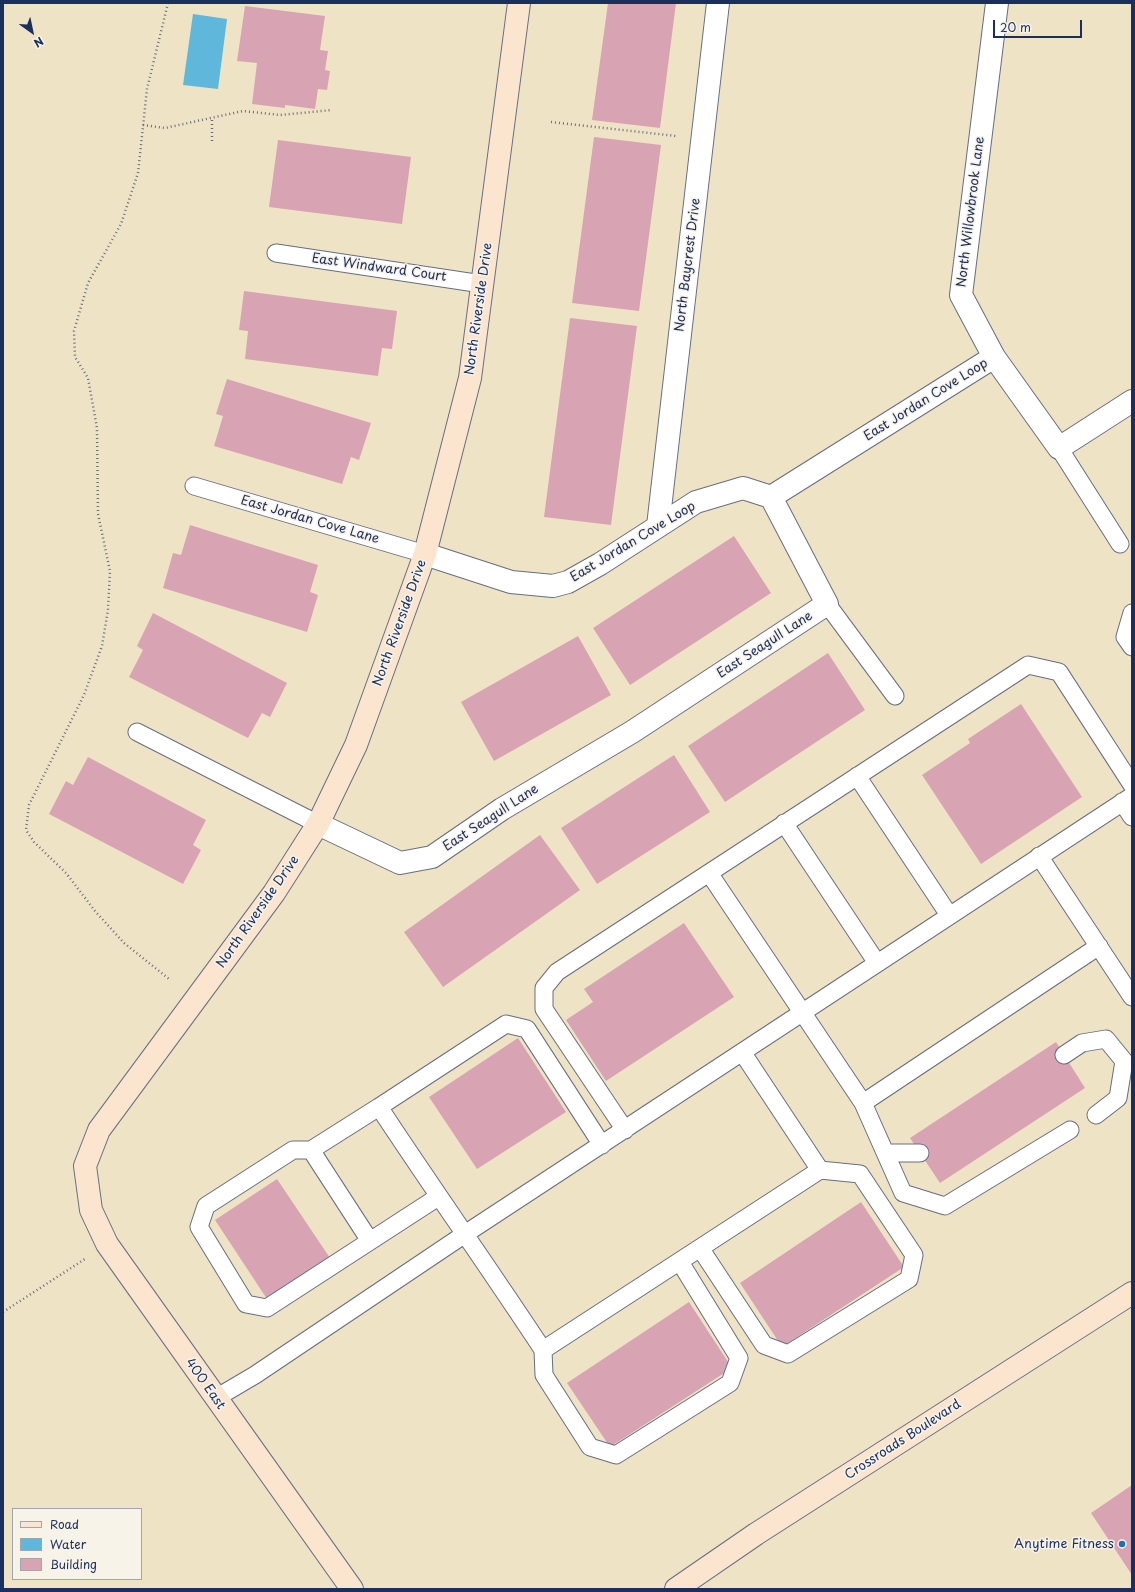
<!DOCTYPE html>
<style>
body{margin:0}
#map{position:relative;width:1135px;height:1592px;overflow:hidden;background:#efe3c5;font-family:"Playpen Sans",sans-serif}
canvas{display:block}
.frame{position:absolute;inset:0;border:4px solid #1b2f5e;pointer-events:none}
.legend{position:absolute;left:12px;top:1508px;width:130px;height:72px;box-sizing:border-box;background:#f7f3e8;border:1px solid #9fa5b1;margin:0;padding:5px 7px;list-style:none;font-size:12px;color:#1b2f5e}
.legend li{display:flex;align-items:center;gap:8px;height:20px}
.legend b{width:20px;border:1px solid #9fa5b1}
.north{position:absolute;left:12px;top:12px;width:40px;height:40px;-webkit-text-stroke:3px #f7f3e8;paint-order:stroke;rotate:147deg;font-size:11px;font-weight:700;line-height:16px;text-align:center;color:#1b2f5e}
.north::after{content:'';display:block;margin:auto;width:14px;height:18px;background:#1b2f5e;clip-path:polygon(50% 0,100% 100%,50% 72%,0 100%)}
.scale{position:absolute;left:993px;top:20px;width:89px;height:18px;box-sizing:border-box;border:2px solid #1b2f5e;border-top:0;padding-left:5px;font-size:12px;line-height:14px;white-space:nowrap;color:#1b2f5e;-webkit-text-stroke:3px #f7f3e8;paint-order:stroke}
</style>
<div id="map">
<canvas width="1135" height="1592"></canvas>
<div class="frame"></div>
<ul class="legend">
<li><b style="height:5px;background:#fbe5cf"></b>Road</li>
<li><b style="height:11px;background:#5fb7dc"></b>Water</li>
<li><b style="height:11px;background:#d8a4b3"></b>Building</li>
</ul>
<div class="north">N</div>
<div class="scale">20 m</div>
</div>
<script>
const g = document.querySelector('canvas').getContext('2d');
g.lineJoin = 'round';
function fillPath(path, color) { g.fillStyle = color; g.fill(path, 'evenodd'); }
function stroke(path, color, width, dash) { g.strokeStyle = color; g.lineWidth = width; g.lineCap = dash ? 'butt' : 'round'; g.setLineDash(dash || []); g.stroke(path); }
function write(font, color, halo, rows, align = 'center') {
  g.font = font + ' "Playpen Sans",sans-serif'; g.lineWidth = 3; g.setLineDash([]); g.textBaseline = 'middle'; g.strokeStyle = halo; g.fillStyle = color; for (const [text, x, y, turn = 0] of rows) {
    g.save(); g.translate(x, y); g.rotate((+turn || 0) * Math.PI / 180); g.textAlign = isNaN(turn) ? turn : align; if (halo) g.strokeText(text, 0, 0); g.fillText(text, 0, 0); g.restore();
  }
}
const water = new Path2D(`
 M193 14 227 19 218 89 183 85Z`);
const building = new Path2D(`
 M608 3H676L660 128 592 120Z
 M245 6 325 16 320 50 328 51 325 70 330 71 327 90 318 89 315 109 285 105V108L252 104 257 63 237 61Z
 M594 137 661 145 639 311 572 303Z
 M278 140 411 157 402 224 269 207Z
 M244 291 397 311 392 349 382 348 378 376 245 359 248 331 239 330Z
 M570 318 637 326 611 525 544 517Z
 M227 379 371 423 359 460 351 457 342 484 214 446 223 416 216 414Z
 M190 525 318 565 310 592 318 595 307 632 163 588 173 553 181 555Z
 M734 536 771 593 630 685 593 628Z
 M153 613 287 683 270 717 262 713 248 738 129 677 143 650 137 646Z
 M578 636 611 695 494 761 461 702Z
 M828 653 865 710 725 802 688 746Z
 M1021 704 1082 797 981 864 922 775 970 743 968 739Z
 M674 755 710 812 597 884 561 828Z
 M88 757 206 820 193 845 201 850 183 884 49 814 66 781 73 785Z
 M540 835 580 890 443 987 404 932Z
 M684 923 734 997 606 1081 566 1020 593 1002 584 989Z
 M518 1038 566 1112 477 1169 429 1097Z
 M1056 1042 1085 1088 940 1183 910 1138Z
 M277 1179 332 1261 269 1302 215 1220Z
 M861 1202 904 1267 782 1347 740 1283Z
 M689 1302 732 1368 610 1447 567 1383Z
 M1132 1485V1575L1091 1513Z`);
const path = new Path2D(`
 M168 3 147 89 138 173 121 224 88 283 74 331 75 357 88 378 97 428 98 514 110 571 108 610 102 646 84 695 29 805 26 830 34 842 66 873 95 911 124 943 169 979
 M551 122 676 136
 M143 125 165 128 243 111 280 115 332 110
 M212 141V119
 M3 1312 85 1259`);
const lane = new Path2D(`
 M276 253 482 284
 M1059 448 1120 544
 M194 486 425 554
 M827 604 895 696
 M1132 613 1125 637 1132 647
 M137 732 318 824
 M857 776 949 915
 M1122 802 1132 817
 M784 823 877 963
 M1039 856 1132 997
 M709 873 863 1103 903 1193 945 1206 1070 1130
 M1064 1055 1082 1043 1106 1039 1124 1061 1118 1098 1096 1115
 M863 1103 1099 946
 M379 1107 506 1024 527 1029 602 1145
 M625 1130 544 1009V988L557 972 1028 665 1059 672 1132 785
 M311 1150 370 1241
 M886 1153H920
 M438 1197 267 1308 246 1304 199 1227 206 1206 293 1150H311L379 1107C433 1189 489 1268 543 1350L820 1170 742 1052
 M700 1248 764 1345 788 1354 909 1279 914 1255 860 1174 820 1170
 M543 1350 544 1375 590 1447 616 1455 730 1383 739 1358 680 1262
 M216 1398 255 1375 465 1234 1132 796`);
const street = new Path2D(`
 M997 3 961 295 994 357 1059 448 1132 401
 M658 526 718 3
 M425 554 511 582 553 586 568 582 600 564 696 502 743 488 771 497 994 357
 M318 824 400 863 432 857 502 809 632 732 827 604 771 497`);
const secondary = new Path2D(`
 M352 1589 107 1244 91 1210 85 1166 99 1130 274 893 318 824 356 745 425 554 470 378 519 3
 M676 1589 756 1534 1132 1293`);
const markers = [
 [1122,1544,4,"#1f6fb2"]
];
const streetNames = [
 ["North Willowbrook Lane",971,212,-83],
 ["North Baycrest Drive",688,265,-83],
 ["East Windward Court",379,268,8],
 ["North Riverside Drive",479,309,-82],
 ["East Jordan Cove Loop",926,400,-32],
 ["East Jordan Cove Lane",310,520,16],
 ["East Jordan Cove Loop",633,542,-31],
 ["North Riverside Drive",400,623,-70],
 ["East Seagull Lane",765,645,-33],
 ["East Seagull Lane",491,818,-33],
 ["North Riverside Drive",258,912,-55],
 ["400 East",205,1384,55],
 ["Crossroads Boulevard",903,1440,-33]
];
const poiNames = [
 ["Anytime Fitness",1114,1544]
];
fillPath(water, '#5fb7dc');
fillPath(building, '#d8a4b3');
stroke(lane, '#656e82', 19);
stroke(street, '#656e82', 24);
stroke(secondary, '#656e82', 24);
stroke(path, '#656e82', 2.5, [1, 3]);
stroke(lane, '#fff', 17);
stroke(street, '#fff', 22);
stroke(secondary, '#fbe5cf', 22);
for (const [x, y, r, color] of markers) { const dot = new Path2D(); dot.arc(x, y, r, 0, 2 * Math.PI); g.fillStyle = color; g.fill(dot); stroke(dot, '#f7f3e8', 1.5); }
write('13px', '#1b2f5e', '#f7f3e8', streetNames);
write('13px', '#1b2f5e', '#f7f3e8', poiNames, 'right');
</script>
